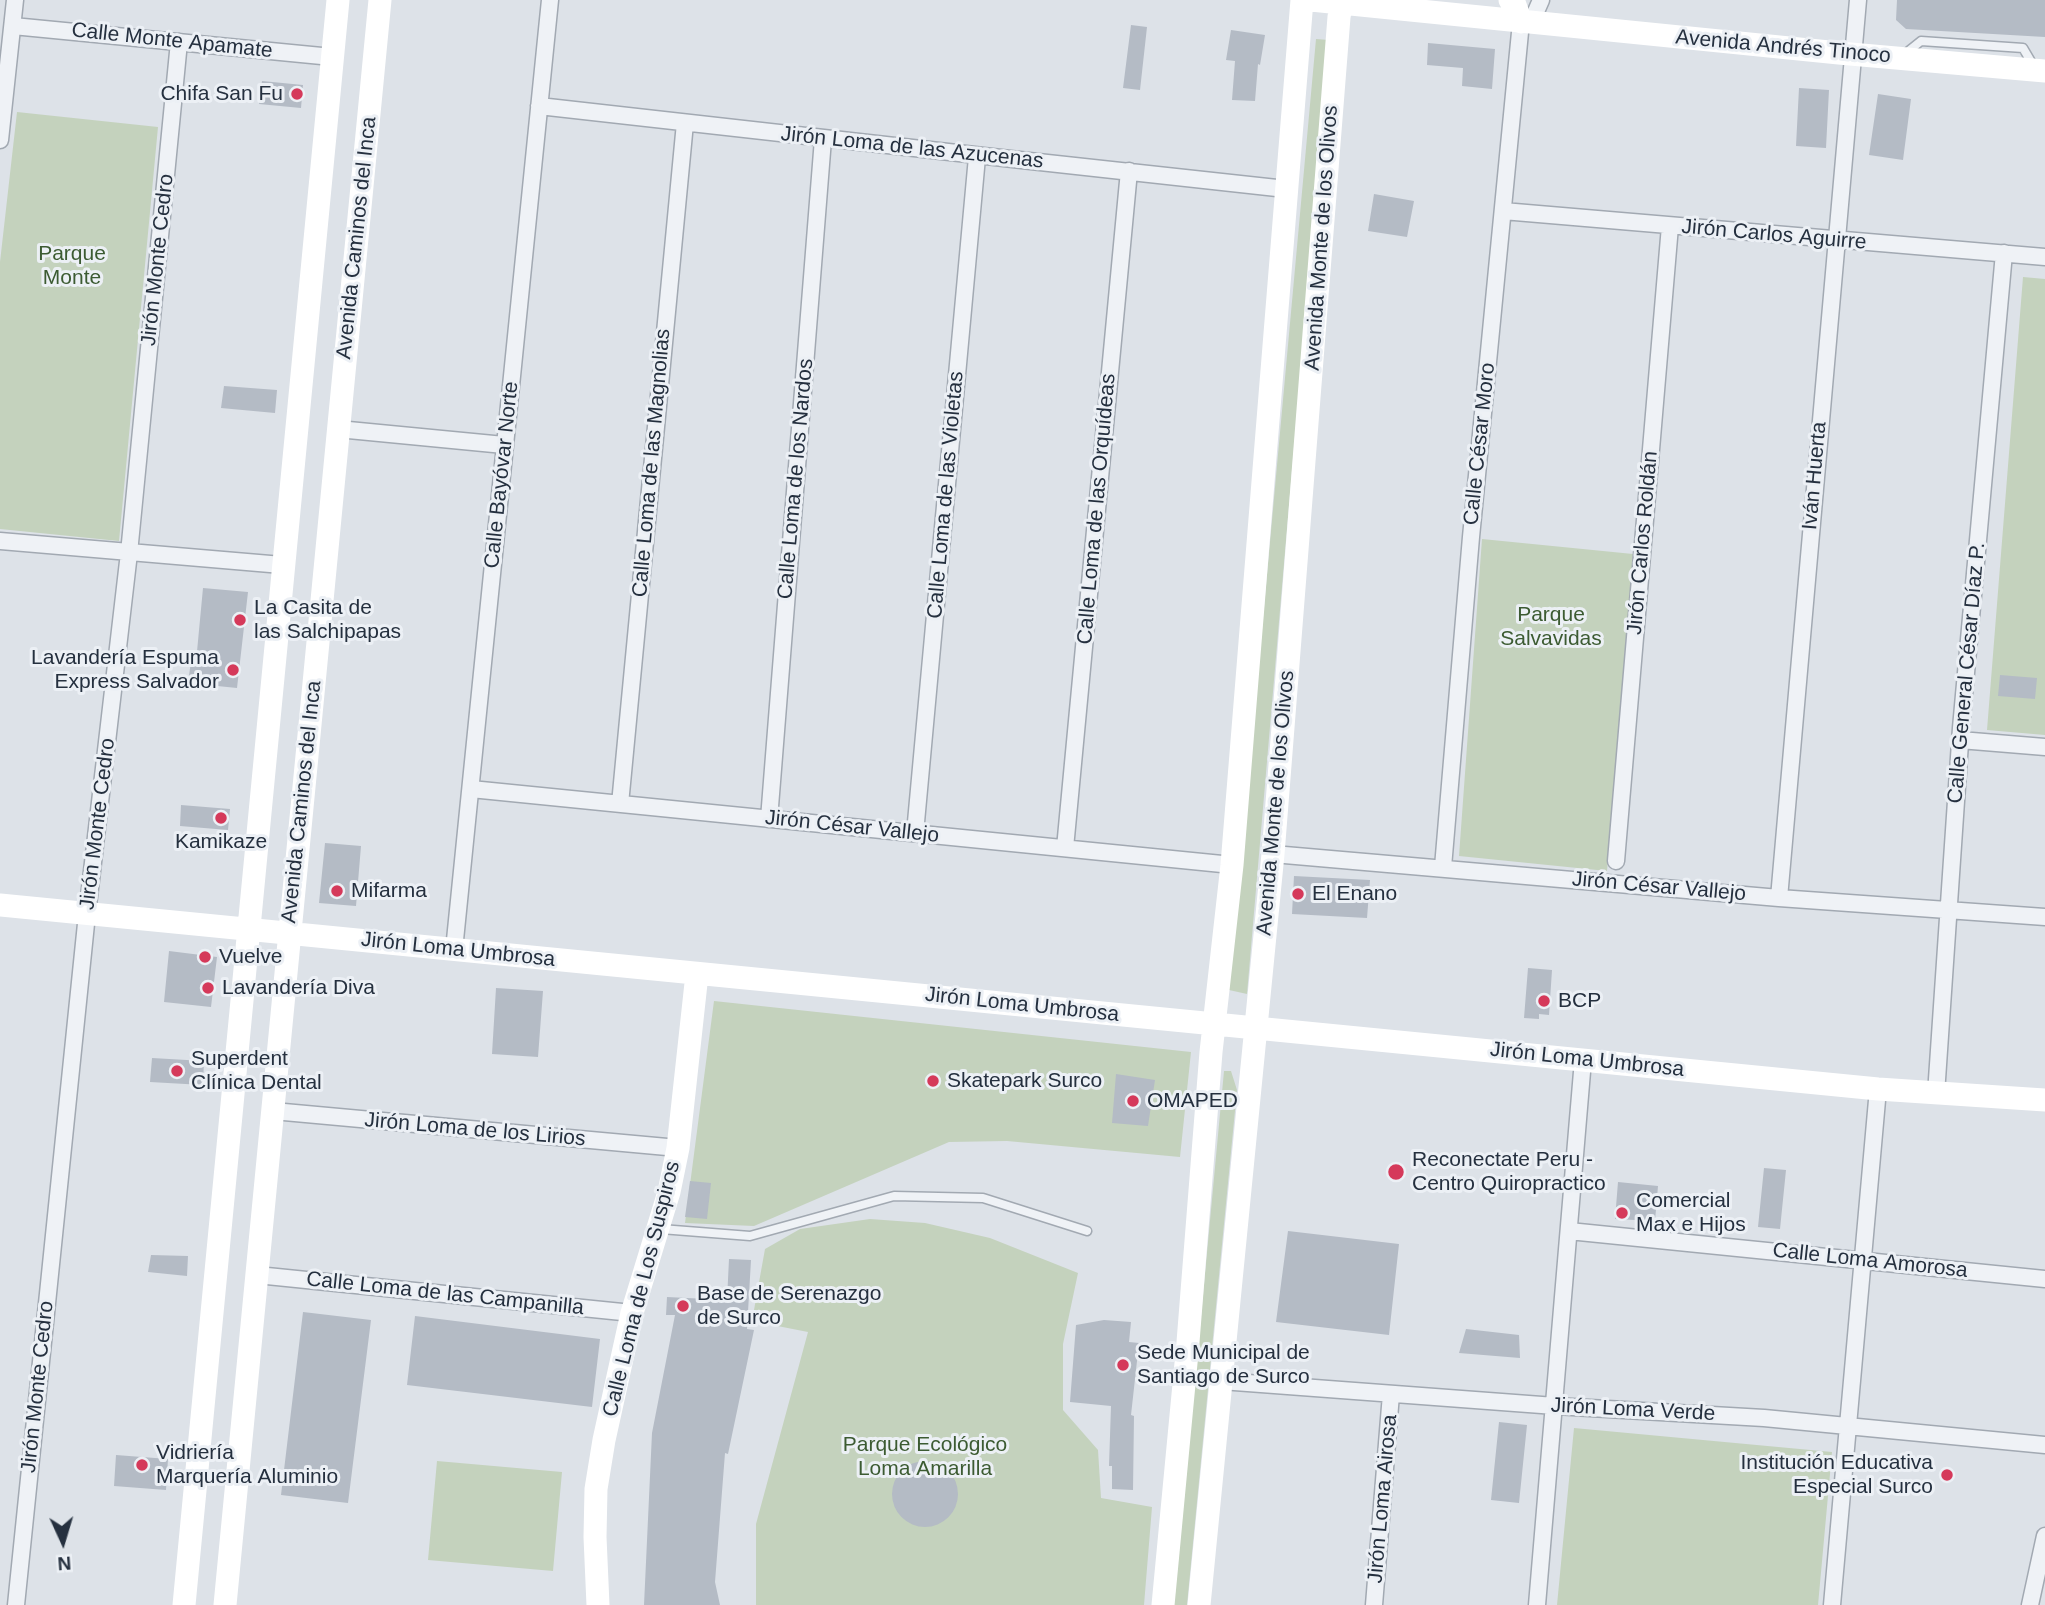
<!DOCTYPE html>
<meta charset="utf-8">
<style>
body{margin:0}
#map{position:relative;width:2045px;height:1605px;overflow:hidden;background:#dde2e8;font-family:Arial,sans-serif}
canvas{display:block}
.north{position:absolute;left:28px;top:1507px;width:70px;height:70px;-webkit-text-stroke:5px #ecf0f5;paint-order:stroke;rotate:176deg;font-size:19px;font-weight:700;line-height:28px;text-align:center;color:#25303f}
.north::after{content:'';display:block;margin:auto;width:24px;height:32px;background:#25303f;clip-path:polygon(50% 0,100% 100%,50% 72%,0 100%)}
</style>
<div id="map">
<canvas width="2045" height="1605"></canvas>
<div class="north">N</div>
</div>
<script>
const g = document.querySelector('canvas').getContext('2d');
g.lineJoin = 'round';
function fillPath(path, color) { g.fillStyle = color; g.fill(path, 'evenodd'); }
function stroke(path, color, width, dash) { g.strokeStyle = color; g.lineWidth = width; g.lineCap = dash ? 'butt' : 'round'; g.setLineDash(dash || []); g.stroke(path); }
function write(font, color, halo, rows, align = 'center') {
  g.font = font + ' Arial,sans-serif'; g.lineWidth = 6; g.setLineDash([]); g.textBaseline = 'middle'; g.strokeStyle = halo; g.fillStyle = color; for (const [text, x, y, turn = 0] of rows) {
    g.save(); g.translate(x, y); g.rotate((+turn || 0) * Math.PI / 180); g.textAlign = isNaN(turn) ? turn : align; if (halo) g.strokeText(text, 0, 0); g.fillText(text, 0, 0); g.restore();
  }
}
const green = new Path2D(`
 M1316 39 1329 40 1247 994 1229 990Z
 M17 112 158 127 119 541 0 529V262Z
 M2023 277 2045 279V735L1987 730Z
 M1482 539 1633 554 1607 871 1459 856Z
 M714 1001 1191 1052 1180 1157 1007 1141 949 1142 754 1226 685 1223Z
 M1224 1071H1231L1237 1090 1187 1605H1174Z
 M870 1219 925 1223 990 1238 1078 1273 1063 1344V1410L1098 1450 1101 1498 1152 1507 1144 1605H756V1524L808 1332 752 1321 765 1249 800 1229Z
 M1574 1428 1832 1452 1818 1605H1557Z
 M437 1461 562 1472 553 1571 428 1560Z`);
const building = new Path2D(`
 M1897 0H2045V37L1906 29 1896 20Z
 M1131 25 1147 27 1140 90 1123 88Z
 M1231 30 1265 35 1260 65 1258 64 1255 101 1232 100 1235 61 1226 60Z
 M1428 43 1495 49 1492 89 1462 86 1463 68 1427 65Z
 M262 81 303 85 301 108 259 104Z
 M1799 88 1829 90 1826 148 1796 146Z
 M1878 94 1911 99 1903 160 1869 155Z
 M1374 194 1414 201 1407 237 1368 231Z
 M224 386 277 390 275 413 221 408Z
 M203 588 248 592 237 688 188 683 191 661 196 662Z
 M2000 675 2037 678 2035 699 1998 696Z
 M181 805 230 809 228 830 180 826Z
 M325 843 361 846 356 906 319 903Z
 M1294 876 1370 880 1367 918 1292 914Z
 M169 951 217 957 211 1007 164 1002Z
 M1528 968 1552 970 1549 1015 1539 1014V1019L1524 1018Z
 M496 988 543 991 538 1057 492 1054Z
 M152 1058 204 1061 203 1085 150 1082Z
 M1116 1074 1155 1080 1148 1126 1112 1123Z
 M1764 1168 1786 1170 1780 1229 1758 1227Z
 M690 1181 711 1183 707 1219 685 1217Z
 M1618 1182 1658 1186 1655 1221 1615 1219Z
 M1288 1231 1399 1244 1389 1335 1276 1322Z
 M151 1255 188 1256 187 1276 148 1272Z
 M729 1259 751 1260 747 1329 754 1330 728 1454 725 1453 715 1582 720 1605H644L652 1433 675 1315H666L667 1297 727 1300Z
 M303 1312 371 1320 348 1503 281 1495Z
 M415 1316 600 1339 592 1407 407 1385Z
 M1104 1320 1131 1322 1129 1342 1139 1343 1131 1415 1134 1416 1133 1490 1112 1489V1466H1109L1111 1406 1070 1402 1076 1325Z
 M1466 1329 1519 1335 1520 1358 1459 1353Z
 M1499 1422 1527 1425 1519 1503 1491 1500Z
 M116 1455 168 1459 166 1490 114 1486Z
 M892 1494a33 33 0 1 1 66 0a33 33 0 1 1-66 0Z`);
const lane = new Path2D(`
 M1906 53 1921 41 2023 48 2033 65
 M661 1229 750 1236 894 1196 983 1198 1087 1231`);
const street = new Path2D(`
 M1531 23 1541 0
 M13 26 332 57
 M539 106C788 136 1037 161 1286 189
 M0 140 15 0
 M1503 211 2045 257
 M338 429 504 445
 M0 541 282 565
 M1960 740 2045 747
 M471 789 1232 865
 M620 804 685 123
 M769 819 823 139
 M915 833 977 157
 M1065 848 1129 171
 M1273 854 1779 898 2045 917
 M1616 861 1670 226
 M1443 867 1471 537 1521 22
 M1779 898 1858 0
 M454 950 550 0
 M1936 1094 1961 728 2004 253
 M273 1111 678 1148
 M1569 1231 2045 1279
 M257 1275 632 1313
 M1221 1381 1555 1406 1764 1418 2045 1445
 M16 1605 87 914 129 553 179 42
 M1374 1605 1391 1394
 M1537 1605 1583 1060
 M1832 1605 1878 1089
 M2030 1605 2045 1536`);
const secondary = new Path2D(`
 M1311 0 1839 53 2045 71
 M1510 0 1515 5 1521 22
 M0 905 1878 1089 2045 1100
 M184 1605 338 0
 M225 1605 380 0
 M598 1605 595 1537 596 1489 604 1440 632 1313 669 1192 678 1148 697 974
 M1163 1605 1188 1342 1211 1052 1232 865 1302 0
 M1199 1605 1273 854 1339 17 1342 0`);
const markers = [
 [297,94,7,"#d5395a"],
 [240,620,7,"#d5395a"],
 [233,670,7,"#d5395a"],
 [221,818,7,"#d5395a"],
 [337,891,7,"#d5395a"],
 [1298,894,7,"#d5395a"],
 [205,957,7,"#d5395a"],
 [208,988,7,"#d5395a"],
 [1544,1001,7,"#d5395a"],
 [177,1071,7,"#d5395a"],
 [933,1081,7,"#d5395a"],
 [1133,1101,7,"#d5395a"],
 [1396,1172,9,"#d5395a"],
 [1622,1213,7,"#d5395a"],
 [683,1306,7,"#d5395a"],
 [1123,1365,7,"#d5395a"],
 [142,1465,7,"#d5395a"],
 [1947,1475,7,"#d5395a"]
];
const streetNames = [
 ["Calle Monte Apamate",172,41,6],
 ["Avenida Andrés Tinoco",1783,47,5],
 ["Jirón Loma de las Azucenas",912,148,6],
 ["Jirón Carlos Aguirre",1774,235,5],
 ["Avenida Caminos del Inca",357,238,-84],
 ["Avenida Monte de los Olivos",1322,238,-86],
 ["Jirón Monte Cedro",158,260,-84],
 ["Calle César Moro",1480,444,-84],
 ["Calle Loma de las Magnolias",652,463,-85],
 ["Calle Bayóvar Norte",502,475,-84],
 ["Iván Huerta",1815,476,-85],
 ["Calle Loma de los Nardos",796,479,-85],
 ["Calle Loma de las Violetas",946,495,-85],
 ["Calle Loma de las Orquídeas",1097,509,-85],
 ["Jirón Carlos Roldán",1643,543,-85],
 ["Calle General César Díaz P.",1967,673,-85],
 ["Avenida Caminos del Inca",302,802,-84],
 ["Avenida Monte de los Olivos",1276,803,-85],
 ["Jirón Monte Cedro",98,824,-83],
 ["Jirón César Vallejo",852,827,6],
 ["Jirón César Vallejo",1659,887,5],
 ["Jirón Loma Umbrosa",458,950,6],
 ["Jirón Loma Umbrosa",1022,1005,6],
 ["Jirón Loma Umbrosa",1587,1060,6],
 ["Jirón Loma de los Lirios",475,1130,5],
 ["Calle Loma Amorosa",1870,1261,6],
 ["Calle Loma de Los Suspiros",642,1289,-76],
 ["Calle Loma de las Campanilla",445,1294,6],
 ["Jirón Monte Cedro",38,1387,-84],
 ["Jirón Loma Verde",1633,1410,3],
 ["Jirón Loma Airosa",1383,1499,-85]
];
const poiNames = [
 ["Chifa San Fu",283,94,"right"],
 ["La Casita de",254,608],
 ["las Salchipapas",254,632],
 ["Lavandería Espuma",219,658,"right"],
 ["Express Salvador",219,682,"right"],
 ["Kamikaze",221,842,"center"],
 ["Mifarma",351,891],
 ["El Enano",1312,894],
 ["Vuelve",219,957],
 ["Lavandería Diva",222,988],
 ["BCP",1558,1001],
 ["Superdent",191,1059],
 ["Clínica Dental",191,1083],
 ["Skatepark Surco",947,1081],
 ["OMAPED",1147,1101],
 ["Reconectate Peru -",1412,1160],
 ["Centro Quiropractico",1412,1184],
 ["Comercial",1636,1201],
 ["Max e Hijos",1636,1225],
 ["Base de Serenazgo",697,1294],
 ["de Surco",697,1318],
 ["Sede Municipal de",1137,1353],
 ["Santiago de Surco",1137,1377],
 ["Vidriería",156,1453],
 ["Marquería Aluminio",156,1477],
 ["Institución Educativa",1933,1463,"right"],
 ["Especial Surco",1933,1487,"right"]
];
const parkNames = [
 ["Parque",72,254],
 ["Monte",72,278],
 ["Parque",1551,615],
 ["Salvavidas",1551,639],
 ["Parque Ecológico",925,1445],
 ["Loma Amarilla",925,1469]
];
fillPath(green, '#c4d2bd');
fillPath(building, '#b4bbc5');
stroke(lane, '#a2a9b2', 11);
stroke(street, '#a2a9b2', 19);
stroke(lane, '#eff2f6', 8);
stroke(street, '#eff2f6', 16);
stroke(secondary, '#fff', 23);
for (const [x, y, r, color] of markers) { const dot = new Path2D(); dot.arc(x, y, r, 0, 2 * Math.PI); g.fillStyle = color; g.fill(dot); stroke(dot, '#ecf0f5', 2.5); }
write('21px', '#25303f', '#ecf0f5', streetNames);
write('21px', '#25303f', '#ecf0f5', poiNames, 'left');
write('21px', '#3c5b32', '#ecf0f5', parkNames);
</script>
